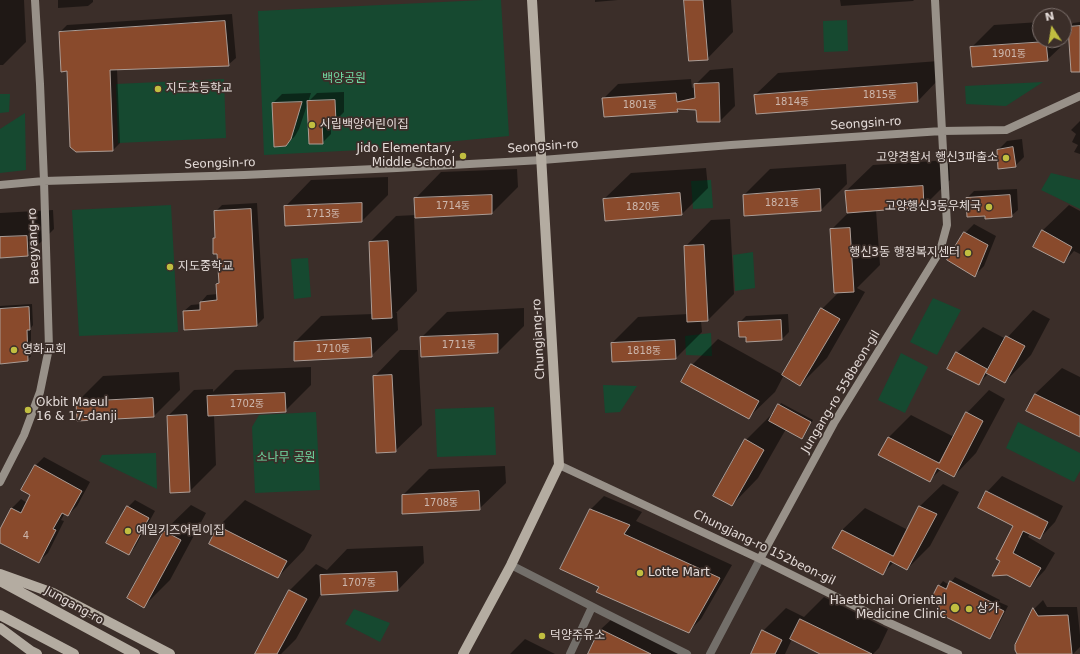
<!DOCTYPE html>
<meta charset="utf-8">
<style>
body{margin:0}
#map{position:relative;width:1080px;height:654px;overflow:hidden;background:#3b2e29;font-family:"DejaVu Sans",sans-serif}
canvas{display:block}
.north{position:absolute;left:1032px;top:8px;width:40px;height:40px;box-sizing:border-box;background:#3b2e29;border:1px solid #7f736f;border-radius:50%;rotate:348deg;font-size:11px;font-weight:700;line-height:16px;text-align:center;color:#e4dbd8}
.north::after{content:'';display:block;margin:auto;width:14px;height:18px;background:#c1be40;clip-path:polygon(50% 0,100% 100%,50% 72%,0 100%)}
</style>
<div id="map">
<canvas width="1080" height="654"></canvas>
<div class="north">N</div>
</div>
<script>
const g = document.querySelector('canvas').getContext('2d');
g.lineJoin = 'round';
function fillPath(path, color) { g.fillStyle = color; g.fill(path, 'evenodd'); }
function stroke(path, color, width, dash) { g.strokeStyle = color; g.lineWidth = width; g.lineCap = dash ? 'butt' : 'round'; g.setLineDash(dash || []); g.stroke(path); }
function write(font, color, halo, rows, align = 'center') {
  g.font = font + ' "DejaVu Sans","Noto Sans KR",sans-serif'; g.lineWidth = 3.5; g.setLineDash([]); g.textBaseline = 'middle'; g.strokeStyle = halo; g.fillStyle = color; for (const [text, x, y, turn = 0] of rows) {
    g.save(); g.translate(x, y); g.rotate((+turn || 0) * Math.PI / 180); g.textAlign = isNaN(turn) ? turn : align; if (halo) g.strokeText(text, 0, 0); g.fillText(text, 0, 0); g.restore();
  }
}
const green = new Path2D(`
 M483 0H501L509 136 361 150 264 155 258 11Z
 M847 20 848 51 824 52 823 21Z
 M224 79 226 138 118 143 116 84Z
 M1043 82 1006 106 966 104 965 86Z
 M0 94H10L9 112 0 113Z
 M25 113 26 170 0 173V129Z
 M1051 173 1080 180V209L1041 190Z
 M711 180 713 208 693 209 691 181Z
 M171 205 178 332 79 336 72 210Z
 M753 252 755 288 735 291 733 255Z
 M308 258 311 297 294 299 291 259Z
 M933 298 961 310 937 355 910 342Z
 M711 333 712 356 686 355 685 336Z
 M901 353 928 367 905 413 878 400Z
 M603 385 637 386 620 412 605 413Z
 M494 407 496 455 437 457 435 409Z
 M316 412 320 490 255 493 252 427 259 415Z
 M1018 422 1080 453V471L1074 482 1006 448Z
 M156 453 157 489 99 461 102 455Z
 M354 609 390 623 380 642 345 624Z`);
const shadow = new Path2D(`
 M0 0H24L26 42 3 65H0Z
 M58 0H93V2L88 6 58 8Z
 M595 0H618L595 2Z
 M685 0H731L733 32 707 59Z
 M840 0H914L913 1 841 6Z
 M232 14 236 58 228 65 117 69 120 143 113 150 68 70 60 32 67 25Z
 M1064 20H1069V27L1073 23 1080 22V71L1070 38 1047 60 971 48 994 25 1040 22V40H1064Z
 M939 61 940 78 918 101 755 95 778 73Z
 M733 68 735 106 720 121 697 109 680 108 677 111 603 99 618 84 691 79 692 88 696 87V84L710 70Z
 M344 92V112L335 121H331V134L322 143 308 102 317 93Z
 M311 93 299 129 295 136 286 145 273 103 282 94Z
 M1080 121V154L1074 152 1078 145 1072 142 1076 134 1071 130Z
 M1022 139 1024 157 1015 166 998 150 1007 141Z
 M949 160 950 180 924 206 876 210 880 265 857 288 865 292 827 358 800 385 784 375 775 392 748 418 692 365 718 339 783 375 822 309 839 292 831 230 848 213 846 191 873 165Z
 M846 164 847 184 821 210 745 215 744 195 770 169Z
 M706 168 708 188 682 214 604 199 631 173Z
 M517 169 518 187 492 213 414 217 417 291 396 313H397L398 330 371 356 295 342 321 316 373 314 370 242 396 216 416 215 415 199 441 172Z
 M388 177V195L362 221 286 225 285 207 311 180Z
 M1017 189 1018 210 1011 216 986 215 967 198 974 191Z
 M257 203 264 318 257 325 184 311 191 305 201 304V302L207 295 218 294 217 284 220 281 218 253 214 238 216 236 215 212 222 205Z
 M1069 205 1080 211V254L1074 251 1064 262 1042 231Z
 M53 210 54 229 28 255 0 256V213Z
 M730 219 734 294 708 320 701 321 702 332 676 358 612 343 638 317 688 314 685 247 711 220Z
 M974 224 996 236 984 266 975 275 965 233Z
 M32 304 33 325 31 328V356L27 360 2 363 0 366V306Z
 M524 308V326L498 352 421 338 447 312Z
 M1033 310 1050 319 1031 355 1005 382 989 373 978 384 957 353 983 327 1006 339Z
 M788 314 789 332 782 339 739 323 746 316Z
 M400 350H418L422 425 395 451 374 377Z
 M311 367V385L285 411 214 415 216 465 190 491 168 416 194 390 213 389V392L235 370Z
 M1062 368 1080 377V436L1035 394Z
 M179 372 180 390 154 416 78 420 77 402 103 376Z
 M989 390 1005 399 976 453 954 476 941 469 930 480 889 437 911 415 954 437 967 413Z
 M781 403 813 420 804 436 802 437 786 429 758 478 732 505 714 496 746 440 772 414H774Z
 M44 457 90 482 77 506 68 515 65 513 61 520 64 521 48 553 39 561 0 541V531L12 508 21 499 27 503 31 495 35 466Z
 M505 466 506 483 479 509 403 495 429 469Z
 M1002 476 1063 506 1055 522 1040 538 1030 533 1028 537 1055 553 1045 570 1030 586 1001 560 1014 525 987 492ZM1024 509 1039 516 1038 518 1023 511Z
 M943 484 959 492 930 546 907 569 894 562 883 573 842 530 865 508 908 530 920 506Z
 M604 496 642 512 636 521 732 565 701 619 688 632 601 587 562 568 591 509Z
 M135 500 155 511 135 547 128 554V507Z
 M245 500 312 535 304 550 278 577 218 527Z
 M191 505 206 513 170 580 144 606 129 598 164 531Z
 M423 546 424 563 398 590 321 594 296 639 281 654H256L290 590 316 564 327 570 347 549Z
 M955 577 1000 600 999 602 1008 606 994 634 989 638 939 586 943 581 949 585Z
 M824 597 888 629 879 648 873 654H822L792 639 785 654H752L763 631 786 608 804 617Z
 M1043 600 1047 607H1077L1080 635V647L1073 654H1019L1016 645 1034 609Z
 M613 618 686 654H589L601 629Z
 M525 639 555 654H510Z`);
const building = new Path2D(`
 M684 0H703L708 60 689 61Z
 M225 21 229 66 110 70 113 151 76 152 70 147 67 71 61 72 59 32Z
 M1080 26V72H1071L1068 27Z
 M1046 42 1048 61 972 67 970 47Z
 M719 83 720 122H697L696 110 677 109 678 112 604 117 602 98 676 93 677 102 695 98 694 84Z
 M917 83 918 102 756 114 754 95Z
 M335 100 336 122H322L323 144H309L307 101Z
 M302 102 291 139 286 146 274 147 272 103Z
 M1013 147 1016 167 998 169 997 150Z
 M923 186 924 207 847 213 845 191Z
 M820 189 821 211 744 216 743 195Z
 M680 193 682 215 605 221 603 199Z
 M492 195V214L415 218 414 198Z
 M1010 195 1012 217 985 219V216L967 217 966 198Z
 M362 203V222L285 226 284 206Z
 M251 209 257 326 184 330 183 311 200 310V302L217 300 216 284 219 283 217 254H213V238H215L214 211Z
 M850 228 854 292 834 293 830 229Z
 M1042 230 1072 247 1064 263 1033 247Z
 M964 232 988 245 975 277 947 260Z
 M27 236 28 256 0 258V237Z
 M388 241 392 318 372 319 369 242Z
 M704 245 708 321 687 322 684 246Z
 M29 307 30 330H27L28 361 0 364V309Z
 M821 308 840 319 800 386 782 375Z
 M781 320 782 340 746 342V337H739L738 322Z
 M498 334V353L421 357 420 337Z
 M1006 336 1025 346 1005 383 986 373Z
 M371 338 372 357 294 361V342Z
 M675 340 676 359 612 362 611 343Z
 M956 352 987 369 979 385 947 369Z
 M691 364 759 401 749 419 681 382Z
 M392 375 396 452 376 453 373 376Z
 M285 393 286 412 208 416 207 396Z
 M1035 394 1080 416V437L1026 411Z
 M153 398 154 417 77 421 76 402Z
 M778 404 811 422 802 439 769 421Z
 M966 412 983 421 954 477 937 468 930 482 878 455 888 437 939 463Z
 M187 415 190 492 170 493 167 416Z
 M745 439 764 450 732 506 713 496Z
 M35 465 82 491 68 516 62 513 53 529 56 530 39 563 0 543V529L11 508 21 513 30 495 21 490Z
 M479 491 480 510 402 514V495Z
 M986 491 1048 522 1040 539 1023 531 1013 553 1041 568 1030 587 1007 575 992 576 1000 561 996 559 1013 526 978 508Z
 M127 506 149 518 129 555 106 543Z
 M919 506 937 514 907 570 890 561 883 575 832 548 842 530 893 556Z
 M590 509 630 525 624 534 720 578 689 633 596 592 599 587 560 569Z
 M218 526 287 561 278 578 209 544Z
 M164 531 181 540 144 608 127 598Z
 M397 572 398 591 321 595 320 575Z
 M950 581 997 605 996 607 1004 611 990 639 936 612 940 603 931 599 938 585 946 589Z
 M289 590 307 599 277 654H255Z
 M1033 608 1038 616 1068 615 1072 654H1017L1015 650V645Z
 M800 619 872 654H820L790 639Z
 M600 629 651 654H588Z
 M762 630 782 640 775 654H751Z`);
const street = new Path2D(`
 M511 565 603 612 687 654
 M570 654 592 607
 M710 654 760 559`);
const secondary = new Path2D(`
 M0 185 44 181 244 175 397 168 542 160 731 145 942 131 1006 130 1080 96
 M559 465 760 559 885 621 958 654
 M0 482 24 435 40 392 49 348 44 181 40 84 35 0
 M760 559 834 423 940 251 947 225 935 0`);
const primary = new Path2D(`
 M0 574 53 593 170 654
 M0 581 135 654
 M0 615 74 654
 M0 628 31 651 37 654
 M463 654 511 565 559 465 532 0`);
const markers = [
 [158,89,4,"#c1be40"],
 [312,125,4,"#c1be40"],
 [463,156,4,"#c1be40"],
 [1006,158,4,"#c1be40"],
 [989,207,4,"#c1be40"],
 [968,253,4,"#c1be40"],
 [170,267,4,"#c1be40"],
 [14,350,4,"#c1be40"],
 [28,410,4,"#c1be40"],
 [128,531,4,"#c1be40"],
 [640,573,4,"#c1be40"],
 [955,608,5,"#c1be40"],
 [969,609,4,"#c1be40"],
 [542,636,4,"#c1be40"]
];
const numberNames = [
 ["1901동",1009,54],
 ["1815동",880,95],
 ["1814동",792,102],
 ["1801동",640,105],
 ["1821동",782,203],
 ["1714동",453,206],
 ["1820동",643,207],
 ["1713동",323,214],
 ["1711동",459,345],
 ["1710동",333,349],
 ["1818동",644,351],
 ["1702동",247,404],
 ["1708동",441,503],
 ["4",26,536],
 ["1707동",359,583]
];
const parkNames = [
 ["백양공원",344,79],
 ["소나무 공원",286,458]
];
const poiNames = [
 ["지도초등학교",166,89],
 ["시립백양어린이집",320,125],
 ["Jido Elementary,",455,149,"right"],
 ["Middle School",455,163,"right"],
 ["고양경찰서 행신3파출소",998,158,"right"],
 ["고양행신3동우체국",981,207,"right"],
 ["행신3동 행정복지센터",960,253,"right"],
 ["지도중학교",178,267],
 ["영화교회",22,350],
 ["Okbit Maeul",36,403],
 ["16 & 17-danji",36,417],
 ["예일키즈어린이집",136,531],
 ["Lotte Mart",648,573],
 ["Haetbichai Oriental",946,601,"right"],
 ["Medicine Clinic",946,615,"right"],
 ["상가",977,609],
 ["덕양주유소",550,636]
];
const streetNames = [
 ["Seongsin-ro",866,124,-4],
 ["Seongsin-ro",543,147,-4],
 ["Seongsin-ro",220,164,-2],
 ["Baegyang-ro",34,246,-92],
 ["Chungjang-ro",539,339,-93],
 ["Jungang-ro 558beon-gil",841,392,-59],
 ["Chungjang-ro 152beon-gil",764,548,26],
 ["Jungang-ro",74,606,29]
];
fillPath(green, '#164930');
fillPath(shadow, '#0007');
fillPath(building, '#894a2c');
stroke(building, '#ab9c95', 1);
stroke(street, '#736f6a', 8);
stroke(secondary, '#989189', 8);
stroke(primary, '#b4aca1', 10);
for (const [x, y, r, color] of markers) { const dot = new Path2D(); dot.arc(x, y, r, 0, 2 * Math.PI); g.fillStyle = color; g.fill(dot); stroke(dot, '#3b2e29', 1.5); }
write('10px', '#cdb7ad', null, numberNames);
write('12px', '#70d9a2', '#3b2e29', parkNames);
write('12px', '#e4dbd8', '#3b2e29', poiNames, 'left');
write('12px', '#e4dbd8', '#3b2e29', streetNames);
</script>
